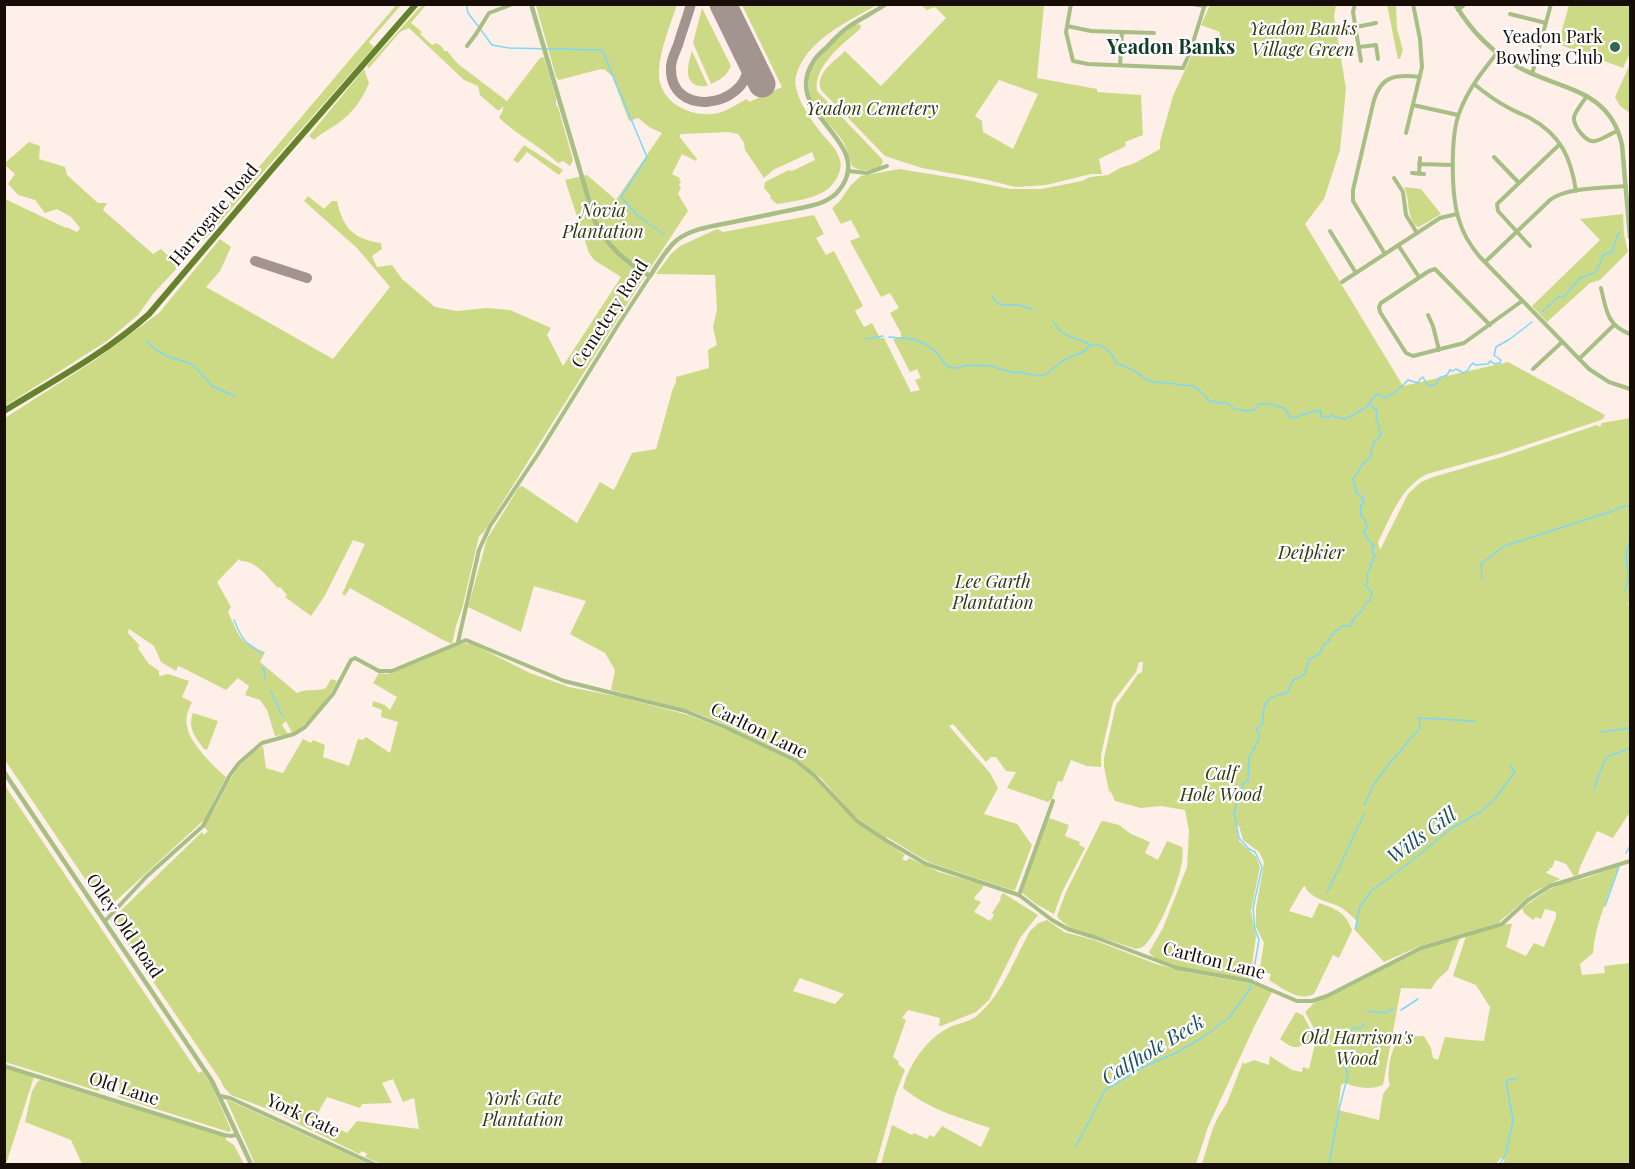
<!DOCTYPE html>
<style>
body{margin:0}
#map{position:relative;width:1635px;height:1169px;overflow:hidden;background:#feefe8;font-family:"Playfair Display",serif}
canvas{display:block}
.frame{position:absolute;inset:0;border:6px solid #180c07;pointer-events:none}
</style>
<div id="map">
<canvas width="1635" height="1169"></canvas>
<div class="frame"></div>
</div>
<script>
const g = document.querySelector('canvas').getContext('2d');
g.lineJoin = 'round';
function fillPath(path, color) { g.fillStyle = color; g.fill(path, 'evenodd'); }
function stroke(path, color, width, dash) { g.strokeStyle = color; g.lineWidth = width; g.lineCap = dash ? 'butt' : 'round'; g.setLineDash(dash || []); g.stroke(path); }
function write(font, color, halo, rows, align = 'center') {
  g.font = font + ' "Playfair Display",serif'; g.lineWidth = 4.5; g.setLineDash([]); g.textBaseline = 'middle'; g.strokeStyle = halo; g.fillStyle = color; for (const [text, x, y, turn = 0] of rows) {
    g.save(); g.translate(x, y); g.rotate((+turn || 0) * Math.PI / 180); g.textAlign = isNaN(turn) ? turn : align; if (halo) g.strokeText(text, 0, 0); g.fillText(text, 0, 0); g.restore();
  }
}
const green = new Path2D(`
 M397 4 401 5 369 42 374 47 257 179 207 237 193 244 191 236 193 233 197 234 204 232Z
 M422 5H426L411 23 422 32 420 34 432 45 437 43 443 48 444 51H447L458 64 507 101 540 58 544 57 556 98V105L558 107 573 160 570 166 563 161 558 163C540 146 517 135 499 118L503 110V106L500 110H497L480 95 478 86 464 80 409 28 400 32 369 68 367 66Z
 M536 5H677C670 26 660 49 659 71 657 102 691 119 718 113 728 111 738 103 747 99L749 102 782 87 742 5H877C847 22 806 40 796 76 792 91 807 114 816 126 823 137 836 146 840 160 842 167 839 175 835 181 830 188 825 192 817 195 805 200 790 202 777 204L770 198 771 196 764 188 765 182 789 170 792 171 815 160 812 152 773 170 764 178 745 150 744 143 738 134 729 132 681 134 679 136 697 159 696 161 682 154 672 174 680 178 679 180 681 181 679 186 681 187 678 194 688 211 643 279 483 533 479 536 462 609 456 626 452 644 441 639 350 588 345 596 342 594 365 544 353 540 324 597 311 616 285 597 287 595 280 587 278 588C268 578 257 561 241 561L239 559 217 582 231 607 228 612C239 636 239 643 265 652L260 662 297 693C305 688 316 692 326 688L331 679 337 681C329 699 309 724 292 733L286 721 282 725 288 734 275 736 267 710 260 700 245 695 249 686 238 678 226 690 181 667 178 666 176 671 161 662 154 646 129 629 128 633 140 646 138 647 139 650 149 664 159 671V675L161 676 168 674 189 681 182 697 192 702C188 710 185 718 187 726 189 742 213 766 226 777L204 820 106 910 5 760V418L95 360 159 313 220 239 231 247 220 271 206 287 333 359 390 287 357 248 304 201 308 196 324 209 332 201H337C343 228 353 239 381 243L382 249 372 256 377 267 392 265 402 279 435 307 457 311 487 308 510 310 551 328 547 335 563 366 621 277 594 260 589 253 565 180 587 175 616 200 662 133 649 127 638 118 629 121 612 76 604 69 602 70 601 69 559 80 556 77Z
 M921 5H1044L1037 78 1097 89V92L1141 95 1143 135 1125 142 1126 146 1099 159 1102 174H1091L1046 185 1016 187 983 179 922 168 885 156 821 90C815 73 834 62 845 51L881 86 946 18 935 7 927 10ZM999 80 1038 94 1013 149 983 132 982 121 975 116Z
 M1210 5H1336L1334 16 1346 89 1340 150 1324 199 1305 224 1403 386 1508 362 1605 415 1603 419 1598 421 1502 453 1427 474C1400 488 1392 515 1378 542L1380 550 1408 494 1421 482 1433 477 1502 457 1597 425 1600 427 1602 423 1630 418V595L1628 605 1630 606V812L1613 838 1597 831 1580 867 1578 875 1574 876 1566 864 1555 860 1552 868H1550L1549 871H1547L1546 873 1560 879 1534 892 1498 923 1420 946 1384 962 1354 929 1357 921C1351 916 1345 909 1338 906 1327 901 1309 898 1305 886L1303 887 1289 911 1312 918 1319 903C1335 909 1345 911 1352 930L1339 958 1333 955 1314 994C1299 1002 1282 988 1269 980L1271 974 1258 970 1260 967 1264 943 1256 927V908L1264 862 1259 852 1243 840 1239 826H1236L1239 841 1256 857 1260 867 1251 911 1256 936 1250 980C1230 976 1158 968 1149 952L1163 928 1187 867 1189 831 1185 810 1161 806 1141 808 1115 801 1111 792 1109 791 1104 767V758L1116 705 1138 674 1142 672 1143 662H1139L1136 672 1113 702 1101 755V767L1087 766 1071 760 1062 782 1058 781 1052 799 1048 802 1007 788 1016 772 1006 771 996 757H991L986 762 953 724 949 726 990 773 998 788 984 814 1017 824 1032 845 1015 890H1012L931 863 918 856 887 837 886 838 854 816 821 778 794 757 717 721 688 710 611 690 615 670 605 653 570 634 586 601 534 586 521 632 468 607 487 539 519 487 522 486 577 523 600 482 614 490 632 453 656 449 673 388 676 383V377L709 368 708 350 717 345 713 327 717 310 715 275 656 274 671 254 680 246 717 229 723 232 814 215 824 234 816 238 826 255 834 251 863 306 855 311 864 327 872 323 880 338H884L911 392 920 390 915 380 921 378 917 369 910 372 893 339 901 337V333L890 313 899 308 890 293 881 297 850 241 860 237 851 220 841 224 832 208 839 202 851 185 861 176 899 169 961 179 1010 189H1042L1082 181 1090 177 1108 175 1120 168 1135 163 1160 149V142L1173 96 1195 48 1217 45 1220 32 1201 25Z
 M1387 5H1396L1397 29 1403 50 1400 59H1398C1394 41 1391 23 1387 5Z
 M1569 5H1630V53L1623 68 1558 44Z
 M702 8 731 66C726 77 721 79 711 84L693 43Z
 M856 24 861 25 860 29C844 43 813 66 817 91L882 159 883 162 880 167C871 170 861 173 852 166 849 157 847 148 842 140 835 129 825 122 818 111 792 72 827 47 856 24Z
 M692 51 708 86C682 89 687 67 692 51Z
 M1630 64V113L1620 106 1615 97Z
 M364 69 369 83C362 100 352 114 337 124 329 130 321 133 314 140L309 136Z
 M29 142 40 146 39 159 65 167 67 175 98 203H107L103 210 153 254 161 249 179 266 153 294 138 315 107 341 5 406V199L66 228V227L77 232 80 228 71 217 57 209 45 213 35 200 18 195 8 184 15 174 5 165V163Z
 M524 145 563 170 559 175 527 152 518 163 513 160Z
 M1404 187 1421 189 1441 214 1419 227 1416 226C1405 212 1411 202 1404 187Z
 M1623 214 1624 234 1628 252 1600 280 1590 283 1547 322 1532 306 1600 240 1580 219Z
 M465 643 472 644 530 673 569 687 620 697 688 715 730 731 793 761 812 775 856 822 905 855 902 859 906 861 909 858 939 872 984 885C982 891 976 893 974 899L981 902 974 912 990 921 994 915 992 913 1001 899 1000 897 1003 893 1038 915 1020 938 989 1000 976 1012 941 1026H939L940 1018 908 1010 902 1018 906 1020 893 1057 899 1062 898 1064 905 1070 896 1093 876 1164H381L365 1157 367 1154 362 1151 359 1154 315 1132 318 1126 335 1133 337 1128 347 1133 357 1121 419 1129 414 1098 403 1102 393 1079 382 1083 392 1103 362 1104 360 1108 327 1097 315 1118 317 1121 312 1131 273 1111 231 1095 223 1086 221 1081 111 920 202 832 204 835 208 831 203 826C217 810 223 790 235 772 241 763 254 752 263 746L266 768 283 773 303 739 311 743 313 740 325 745 323 757 349 766 358 739 363 740 366 737 390 753 398 722 381 717 382 710 372 706 373 701 385 705 390 710 397 697 373 683 379 673 387 674 394 672 457 645ZM800 978 844 994 835 1004 793 991Z
 M193 713 218 721 207 750 204 749C196 738 187 728 193 713Z
 M4 784 197 1071 199 1073 202 1071 211 1084 231 1130 229 1132 118 1097 120 1083 111 1076 98 1091 5 1062Z
 M1049 818 1069 825 1065 836 1080 842 1079 845 1085 848 1062 892 1054 914 1036 904 1021 892Z
 M1103 821 1119 825 1131 834 1150 842 1145 853 1158 860 1167 841 1182 847C1188 865 1159 932 1145 945 1142 948 1140 948 1136 949L1069 927 1058 918 1057 916 1066 892 1101 822Z
 M1619 866C1609 894 1595 924 1593 953L1580 964 1582 975 1605 973 1604 966 1630 963V1164H1502L1505 1160 1501 1158 1496 1164H1202L1212 1131 1218 1117 1227 1103 1243 1062 1245 1064 1254 1060 1269 1065 1270 1056 1292 1070 1302 1072 1303 1067 1309 1069 1318 1031 1315 1030 1305 1012 1314 1003 1349 987 1406 957 1427 947 1460 937 1448 970 1438 979 1431 989 1401 988 1383 1085C1371 1090 1356 1088 1345 1083L1341 1085 1338 1110 1379 1120 1383 1094 1390 1085C1386 1073 1391 1047 1400 1037L1424 1036 1431 1048 1433 1058 1438 1060 1445 1037 1470 1040 1484 1041 1490 1007 1476 985 1453 976 1466 936 1506 924H1512L1506 947 1526 956 1534 943 1544 947 1556 917V912L1545 909 1541 919 1536 917 1533 920 1524 913 1522 908 1548 890 1561 884 1586 878Z
 M1047 920 1064 932 1094 940 1156 964 1187 972 1249 983 1272 992 1254 1027 1208 1127 1196 1164H881L892 1125 912 1135 914 1133 927 1139 930 1135 934 1137 942 1126 981 1147 990 1128C958 1117 930 1110 903 1088 909 1064 927 1038 950 1027 959 1023 972 1021 979 1014 1002 994 1015 958 1030 931L1039 923Z
 M1296 1012 1303 1015 1314 1036C1300 1048 1296 1052 1280 1039Z
 M5 1068 34 1077 6 1164H4Z
 M41 1080 226 1137V1140L234 1145 244 1164H82L71 1140 25 1122 32 1091 38 1081Z
 M226 1099 369 1164H255Z`);
const stream = new Path2D(`
 M466 4 468 13 478 26
 M481 30 492 45 509 48 601 50 603 52 647 157 621 197 639 217 664 234
 M992 296C999 309 1006 304 1018 305 1023 306 1028 308 1033 309
 M1542 312 1558 297 1565 296 1580 278 1594 273 1597 270 1603 255 1612 252 1617 236 1620 233
 M1053 321C1063 339 1074 336 1089 344
 M889 337 912 339 923 343 934 350 947 366 952 368H957L967 365 991 366 1014 373 1019 372 1038 376 1045 375 1064 360 1085 351 1090 345C1102 342 1113 352 1116 364 1123 365 1130 368 1136 372 1142 375 1143 379 1149 381L1192 386 1198 389 1211 402 1214 401 1219 403H1227L1235 409 1247 411 1255 410 1258 404H1271L1286 409 1290 418C1301 417 1309 410 1321 411V416L1324 417 1326 416 1328 418 1331 415C1335 418 1339 417 1345 419L1367 407 1375 395 1379 394 1384 398C1394 395 1401 388 1408 380L1418 383 1420 379 1423 377 1427 384 1432 386 1437 383 1439 378 1447 375 1450 370 1453 371 1456 369 1464 373 1468 370 1470 366 1473 363 1475 365 1488 364 1490 361 1495 364 1500 363 1501 360 1494 355 1496 347 1510 339 1532 322
 M866 339 883 336
 M146 341 156 350 167 356 189 363 196 368 212 386 235 396
 M1482 579 1481 564 1504 546 1613 511C1619 507 1624 506 1630 506
 M1625 591 1628 579 1626 551 1630 542
 M234 620C237 627 240 636 246 642 251 646 257 649 262 654
 M262 667 265 672V679
 M271 692 283 717
 M1602 732 1630 728
 M1510 765 1515 772
 M1594 789 1603 764 1607 757 1630 748
 M1364 805 1376 781 1388 765 1420 728 1419 718 1475 721
 M1626 853 1630 846
 M1343 859 1364 814
 M1327 892 1343 860
 M1605 906 1619 867
 M1356 929 1357 918 1360 907 1371 891 1405 866 1449 830 1480 812 1494 800 1515 772
 M1252 980 1259 940 1255 929 1253 908 1262 867 1255 852 1249 849 1239 838 1234 812 1237 803 1241 801 1243 783 1248 781 1249 757 1255 747 1260 736 1256 729 1263 724C1263 714 1262 702 1273 697 1279 694 1283 695 1288 692L1291 683 1295 679 1302 676 1305 673 1309 660 1320 653 1324 644 1329 641 1330 636 1333 635 1335 631 1340 629 1342 626H1350L1356 616 1363 610 1364 605 1370 600 1372 592 1365 585 1368 582 1367 574 1371 567 1370 564 1373 562V558L1376 555 1373 554 1372 546H1375L1367 539 1364 530 1367 528 1365 520 1360 514 1361 505 1365 503 1363 502 1362 497 1357 494 1353 479 1365 461 1370 458 1373 444 1381 435C1379 430 1380 424 1376 420L1377 410 1374 409 1370 402
 M1401 1010 1418 999
 M1368 1011 1385 1013 1393 1009
 M1076 1146 1105 1090 1141 1068 1178 1052 1203 1037 1229 1018 1250 989 1251 984
 M1329 1164 1340 1105 1348 1075 1345 1067 1349 1062 1348 1058 1352 1050 1350 1033 1353 1028H1361L1365 1023
 M1500 1164 1506 1153 1513 1120 1506 1082 1507 1080 1518 1078`);
const taxiway = new Path2D(`
 M691 4C687 18 682 31 678 45 675 52 671 60 671 67 669 119 746 108 748 66 748 59 745 53 744 47
 M255 261 307 278`);
const runway = new Path2D(`
 M723 4 762 84`);
const minor = new Path2D(`
 M1071 4 1066 32 1073 61 1088 64 1183 68 1190 52 1205 4
 M1192 4 1205 6
 M1355 4 1353 12 1361 61
 M1458 10 1465 4
 M1510 14 1546 23
 M1067 26 1091 31 1154 33
 M1356 27 1376 23
 M467 46 476 34 489 13 513 4
 M1359 47 1376 45 1378 59
 M1497 53C1483 71 1468 89 1460 111 1450 134 1451 196 1459 220 1463 234 1470 245 1479 256L1589 369 1609 382 1630 389
 M1120 65 1122 32
 M1532 74 1551 4
 M1474 84C1485 93 1497 102 1509 108 1516 112 1524 115 1530 118 1561 135 1571 158 1576 191
 M1587 96C1583 102 1576 110 1574 117 1573 126 1586 143 1595 141 1603 140 1610 133 1618 131
 M1413 105 1458 115
 M1406 133 1422 67 1420 39 1413 4
 M1494 157 1519 183
 M1419 164 1453 165
 M848 171 867 173 887 166
 M1412 173 1424 174
 M1419 174 1420 158
 M1394 178 1403 192 1406 215 1417 233
 M1330 231 1356 273
 M1398 245 1419 277
 M1530 246 1498 211 1497 204 1560 144
 M1385 254 1353 201V190L1373 104C1380 76 1394 74 1420 77
 M1485 262 1550 200C1567 187 1604 188 1626 186
 M1342 282 1440 218 1457 214
 M1601 288C1606 309 1607 326 1630 334
 M1428 315 1433 326 1439 350
 M1490 325 1435 269 1429 271 1381 303 1379 307 1380 312 1406 353 1413 356 1464 343 1522 301
 M1579 359 1614 325
 M1533 369 1562 342
 M458 642 479 550 490 526 540 451 618 325 650 276
 M1019 895 1053 801
 M105 921 147 876 203 826 230 775 239 763 262 743 294 734 305 727 333 694 351 660 355 658 379 671H392L466 640 564 681 685 711 725 727 795 760 814 775 857 821 887 841 926 864 1019 895 1052 920 1068 929 1097 938 1177 968 1250 981 1297 1001H1312L1327 996 1421 948 1502 924 1528 900 1550 886 1630 861
 M4 1066 224 1135 231 1136 236 1135
 M220 1096 230 1098 374 1164`);
const tertiary = new Path2D(`
 M531 4 595 221C607 247 626 262 650 276 658 264 666 249 677 240 693 228 714 226 733 222 754 218 775 213 796 209 811 206 830 203 840 189 876 141 782 115 812 64 815 57 821 52 827 47 833 40 839 34 847 28 859 19 873 13 886 4
 M1455 4C1471 31 1493 53 1520 68 1561 90 1610 89 1622 145L1630 237
 M4 772 212 1081 251 1164`);
const trunk = new Path2D(`
 M4 411C53 381 106 353 149 314L274 167 416 4`);
const markers = [
 [1615,47,6,"#33684e"]
];
const parkNames = [
 ["Yeadon Banks",1303,29],
 ["Village Green",1303,50],
 ["Yeadon Cemetery",872,109],
 ["Novia",603,211],
 ["Plantation",603,232],
 ["Deipkier",1311,553],
 ["Lee Garth",993,582],
 ["Plantation",993,603],
 ["Calf",1221,774],
 ["Hole Wood",1221,795],
 ["Old Harrison's",1357,1038],
 ["Wood",1357,1059],
 ["York Gate",523,1099],
 ["Plantation",523,1120]
];
const poiNames = [
 ["Yeadon Park",1603,37],
 ["Bowling Club",1603,58]
];
const streetNames = [
 ["Harrogate Road",214,215,-50],
 ["Cemetery Road",610,314,-57],
 ["Carlton Lane",759,731,26],
 ["Otley Old Road",124,926,56],
 ["Carlton Lane",1214,961,14],
 ["Old Lane",124,1089,18],
 ["York Gate",303,1116,25]
];
const neighbourhoodNames = [
 ["Yeadon Banks",1171,48]
];
const waterNames = [
 ["Wills Gill",1422,836,-36],
 ["Calfhole Beck",1153,1050,-31]
];
fillPath(green, '#ccda85');
stroke(stream, '#7dd7f9', 1.5);
stroke(taxiway, '#a2948e', 10);
stroke(runway, '#a2948e', 27);
stroke(minor, '#a7be84', 4);
stroke(tertiary, '#a7be84', 4.5);
stroke(trunk, '#66822c', 6);
for (const [x, y, r, color] of markers) { const dot = new Path2D(); dot.arc(x, y, r, 0, 2 * Math.PI); g.fillStyle = color; g.fill(dot); stroke(dot, '#fff', 2); }
write('italic 18px', '#33380f', '#fff', parkNames);
write('18px', '#180c07', '#fff', poiNames, 'right');
write('18px', '#180c07', '#fff', streetNames);
write('bold 20px', '#103c28', '#fff', neighbourhoodNames);
write('italic 20px', '#194d5f', '#fff', waterNames);
</script>
